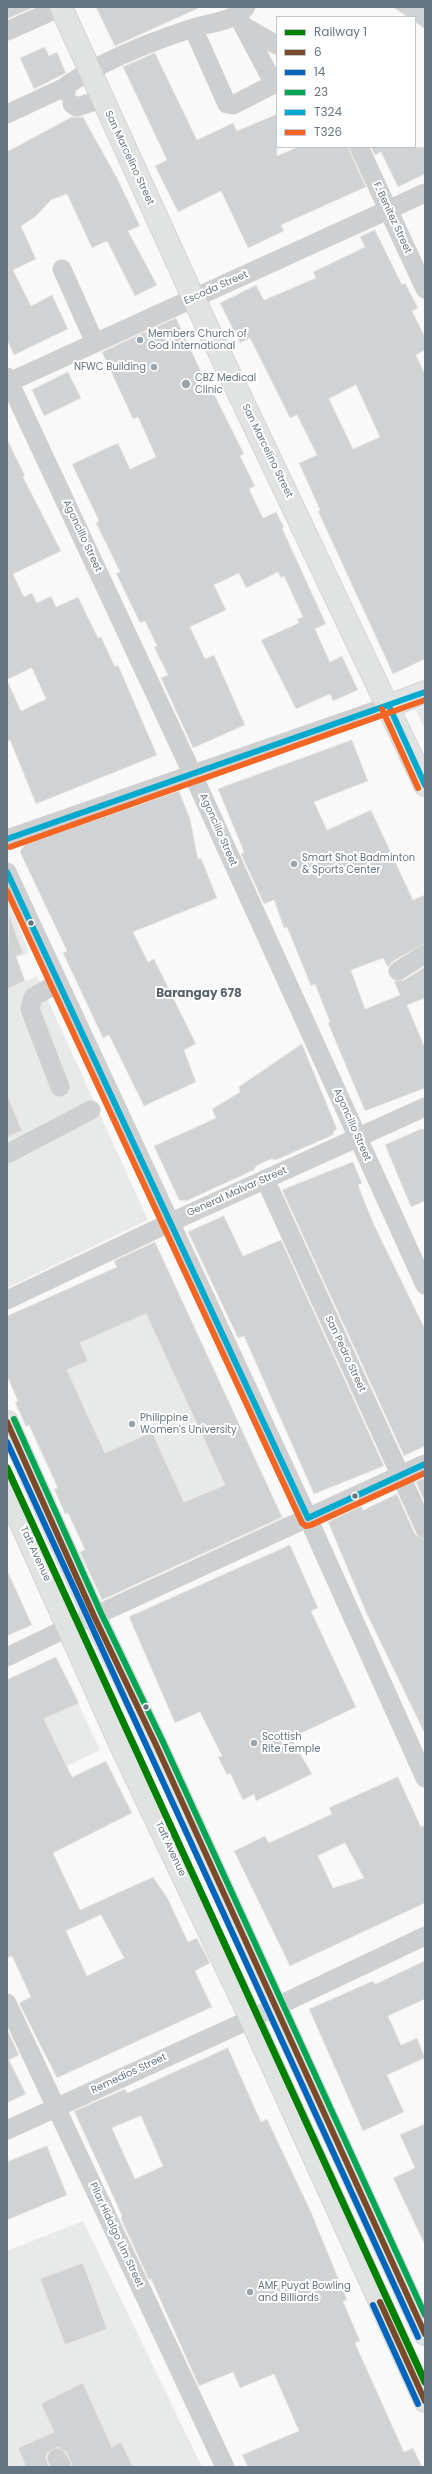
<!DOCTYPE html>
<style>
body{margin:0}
#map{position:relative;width:432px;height:2474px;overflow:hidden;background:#f9f9f9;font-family:Poppins,sans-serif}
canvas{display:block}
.frame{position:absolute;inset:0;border:8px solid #657683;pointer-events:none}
.legend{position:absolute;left:276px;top:16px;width:140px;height:132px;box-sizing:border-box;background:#fff;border:1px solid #c1c8cd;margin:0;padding:5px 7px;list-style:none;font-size:12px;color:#657683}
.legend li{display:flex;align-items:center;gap:8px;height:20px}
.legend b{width:20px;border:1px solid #c1c8cd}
</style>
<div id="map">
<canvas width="432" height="2474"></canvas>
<div class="frame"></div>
<ul class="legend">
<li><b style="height:5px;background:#008000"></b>Railway 1</li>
<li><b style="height:5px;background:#7a4b2a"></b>6</li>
<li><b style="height:5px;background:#0065bd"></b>14</li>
<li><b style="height:5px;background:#00a651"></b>23</li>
<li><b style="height:5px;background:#00a9ce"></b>T324</li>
<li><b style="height:5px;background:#f26522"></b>T326</li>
</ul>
</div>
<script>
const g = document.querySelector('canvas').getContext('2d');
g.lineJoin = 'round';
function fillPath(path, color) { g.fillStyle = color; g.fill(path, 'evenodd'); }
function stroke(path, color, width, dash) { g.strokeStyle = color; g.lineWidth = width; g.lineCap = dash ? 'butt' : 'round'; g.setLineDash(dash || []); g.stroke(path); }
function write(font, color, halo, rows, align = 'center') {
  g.font = font + ' Poppins,sans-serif'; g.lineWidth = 4; g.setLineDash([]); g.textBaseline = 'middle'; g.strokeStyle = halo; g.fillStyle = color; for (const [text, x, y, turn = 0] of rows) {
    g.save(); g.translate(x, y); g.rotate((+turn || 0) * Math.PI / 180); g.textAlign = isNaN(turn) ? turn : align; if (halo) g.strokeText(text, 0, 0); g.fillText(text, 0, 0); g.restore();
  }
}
const built = new Path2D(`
 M425 706V730L416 710Z
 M7 897 29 953 7 961Z
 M37 976 148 1220 7 1288V989Z
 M158 1248 283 1518 102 1600 80 1552 85 1550 29 1426 26 1427 15 1402 18 1400 7 1376V1316Z
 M78 1703 100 1750 30 1784 7 1736Z
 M83 2221 202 2467H7V2251Z`);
const building = new Path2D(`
 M7 7H34L7 19Z
 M96 7H201L115 46Z
 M393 7H425V29L415 22V17H408Z
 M45 47 49 56 57 52 66 73 34 89 20 58Z
 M155 53 197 140 233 123 237 131 277 114V156L298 147H348L366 187 281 225 284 231 248 248 221 191 178 212 155 166 167 160 123 67Z
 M72 117H83L117 178 140 226 128 231 157 285 135 296 107 241 92 248 67 194 51 200 35 217 21 226 36 259 13 270 31 306 52 295 68 329 14 355 7 340V152Z
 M371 147H425V174L398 187 381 152 375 155Z
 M375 230 402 285 405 283 418 308 412 311 425 337V350L416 355 425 374V659L393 674 318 511 320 510 299 463 317 455 297 415 290 418 250 338 240 343 220 303 256 285 264 300 316 278 313 272 365 247 360 237ZM356 385 380 437 353 449 329 399Z
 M176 318 212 395 214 394 244 454 240 456 255 486 249 489 263 518 276 512 284 527 282 528 326 624 315 629 330 662 342 656 358 690 333 701 330 694 296 709 261 640 299 623 297 619 303 617 284 576 281 578 278 572 246 588 239 573 214 585 226 610 190 627 205 659 214 655 245 725 193 748 161 678 168 675 154 647 157 646 145 621 140 623 116 573 120 572 96 523 99 521 72 464 118 443 130 469 156 457 138 417 133 419 102 352Z
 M68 372 81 398 44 416 32 390Z
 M7 439 25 476 23 477 61 551 13 574 24 597 32 593 37 603 51 596 56 607 78 597 98 638 101 637 115 667 118 665 157 755 36 804 10 740 7 742ZM32 668 46 699 21 711 7 680Z
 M352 740 368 781 314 802 327 830 371 810 413 900 425 895V943L392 962 388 967 383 958 351 970 365 1009 400 995 394 981 404 980 425 967V998L407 1005 425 1048V1088L365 1111 328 1023 330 1022 315 984 311 986 287 927 284 928 274 900 264 904 241 854 244 852 218 789Z
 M179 791 190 819 198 859 201 858 217 898 133 932 148 962 154 959 196 1044 184 1050 196 1082 144 1106 109 1035 103 1038 63 953 67 951 20 852 24 845Z
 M9 915 23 953 16 956 25 981 7 989Z
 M302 1044 337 1129 334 1131 333 1135 276 1160 271 1159 256 1166 254 1170 186 1201 179 1200 154 1146 216 1118 212 1109 240 1092 239 1087Z
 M7 1094 22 1131 7 1137Z
 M421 1129H425V1201L411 1207 385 1145Z
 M353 1162 362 1183 358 1185 374 1225 425 1329V1446L404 1456 282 1190Z
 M224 1216 243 1256 281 1240 384 1466 314 1494 244 1336 238 1338 188 1232Z
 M155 1242 282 1517 102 1600 80 1552 85 1550 68 1513 65 1514 54 1489 58 1488 29 1425 26 1427 15 1402 18 1401 7 1376V1316L117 1267 114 1261ZM146 1314 225 1485 184 1502 152 1432 105 1453 67 1370 88 1361 80 1343Z
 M425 1478V1503L416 1482Z
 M397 1494 415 1534 425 1540V1734L366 1612 328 1522 361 1506 363 1510Z
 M290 1545 318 1608 311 1611 356 1707 291 1738 312 1774 256 1801 254 1794 243 1800 230 1773 227 1775 218 1757 222 1756 200 1712 175 1723 129 1617Z
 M7 1570 32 1625 7 1636Z
 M56 1657 79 1703 44 1719 72 1777 106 1761 132 1813 53 1853 80 1910 153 1877 168 1899 188 1942 197 1938 210 1963 195 1971 212 2007 57 2078 19 2003 31 1997 12 1956 7 1958V1680ZM101 1915 124 1958 87 1976 66 1931Z
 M398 1777 421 1827 425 1825V1903L290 1966 234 1851 265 1836 269 1843 332 1814 329 1808ZM345 1843 364 1878 333 1888 318 1856Z
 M425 1961V1999L388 2016 401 2045 417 2038 425 2058 387 2075 404 2112 363 2131 309 2009 373 1981 375 1984Z
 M7 2029 19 2055 9 2060 26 2094 7 2103Z
 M228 2048 261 2122 267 2119 311 2212 347 2300 343 2301 360 2341 355 2343 404 2452 413 2448 422 2467H248L242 2455 299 2431 274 2374 240 2388 233 2372 199 2386 151 2279 149 2280 121 2219 122 2216 108 2185 74 2111 125 2089 127 2093ZM141 2116 163 2166 135 2179 112 2128Z
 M425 2124V2245L393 2178 415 2168 400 2135Z
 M47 2146 67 2195 7 2220V2162Z
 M83 2263 107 2329 65 2345 40 2279Z
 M83 2383 112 2447 121 2442 133 2467H73L66 2452 57 2447 47 2453 46 2458 49 2467H26L18 2448 54 2432 41 2404Z`);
const minorTunnel = new Path2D(`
 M69 1627 94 1616
 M251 2019 275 2007`);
const minor = new Path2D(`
 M238 16 274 84 277 83
 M245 27 277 45
 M193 28 227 104 233 105 274 84
 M7 31 61 7
 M66 92 67 85C104 60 150 42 193 28 212 22 232 22 246 7
 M72 104 77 107 102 99
 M7 114 65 87
 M359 147 425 289
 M62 269 95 343
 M7 377 193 775 425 1285
 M7 383 425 193
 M7 839 389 706
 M7 872 308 1518 425 1778
 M398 971 425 954
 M58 983 33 997 30 1009 60 1087
 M7 1154 91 1110
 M265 1179 425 1529
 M7 1300 169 1223 425 1107
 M94 1616 425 1464
 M7 1657 69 1627
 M7 2003 225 2467
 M275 2007 425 1936
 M7 2130 251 2019
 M57 2458 62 2467`);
const major = new Path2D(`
 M61 7 193 297 425 785
 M389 706 425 692
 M7 1422 94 1616 156 1745 425 2334
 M7 1492 122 1748 251 2019 425 2401`);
const bus1 = new Path2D(`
 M7 1422 94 1616 156 1745 425 2334
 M380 2302 425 2401`);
const bus2 = new Path2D(`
 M7 1442 418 2337
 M373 2305 418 2404`);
const bus3 = new Path2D(`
 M14 1419 101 1613 163 1742 425 2315
 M387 2299 425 2382`);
const bus4 = new Path2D(`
 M389 706 425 785
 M7 839 425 692
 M7 872 308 1518 425 1464`);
const bus5 = new Path2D(`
 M382 709 418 788
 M10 847 425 700
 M7 891 302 1523 306 1526 311 1525 425 1473`);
const rail1 = new Path2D(`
 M7 1468 425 2382`);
const markers = [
 [140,340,4,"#99a4ac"],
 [154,367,4,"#99a4ac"],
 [186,384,5,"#99a4ac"],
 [294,864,4,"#99a4ac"],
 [31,923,3.5,"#657683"],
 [132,1424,4,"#99a4ac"],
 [355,1496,3.5,"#657683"],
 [146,1707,3.5,"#657683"],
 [254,1743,4,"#99a4ac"],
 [250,2292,4,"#99a4ac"]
];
const streetNames = [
 ["San Marcelino Street",129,158,65],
 ["F. Benitez Street",392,218,65],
 ["Escoda Street",216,288,-24],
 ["San Marcelino Street",267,451,64],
 ["Agoncillo Street",82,536,65],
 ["Agoncillo Street",218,830,66],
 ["Agoncillo Street",352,1125,66],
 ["General Malvar Street",237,1192,-24],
 ["San Pedro Street",345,1354,65],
 ["Taft Avenue",35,1554,65],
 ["Taft Avenue",170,1849,65],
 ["Remedios Street",129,2074,-25],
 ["Pilar Hidalgo Lim Street",116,2235,65]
];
const poiNames = [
 ["Members Church of",148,334],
 ["God International",148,346],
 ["NFWC Building",146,367,"right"],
 ["CBZ Medical",195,378],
 ["Clinic",195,390],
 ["Smart Shot Badminton",302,858],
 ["& Sports Center",302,870],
 ["Philippine",140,1418],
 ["Women's University",140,1430],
 ["Scottish",262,1737],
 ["Rite Temple",262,1749],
 ["AMF Puyat Bowling",258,2286],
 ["and Billiards",258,2298]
];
const quarterNames = [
 ["Barangay 678",199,994]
];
fillPath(built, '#e8e9e9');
fillPath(building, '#d0d2d3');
stroke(building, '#e8e8e8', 1);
stroke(minorTunnel, '#d4d8dc', 19, [19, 10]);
stroke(major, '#d5d6d7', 24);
stroke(minor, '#cecfd0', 19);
stroke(major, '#e1e2e2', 22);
stroke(bus1, '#7a4b2a', 6);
stroke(bus2, '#0065bd', 6);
stroke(bus3, '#00a651', 6);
stroke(bus4, '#00a9ce', 6);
stroke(bus5, '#f26522', 6);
stroke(rail1, '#008000', 7);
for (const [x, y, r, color] of markers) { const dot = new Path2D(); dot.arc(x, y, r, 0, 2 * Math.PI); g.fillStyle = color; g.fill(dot); stroke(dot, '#fff', 1.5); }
write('10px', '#657683', '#fff', streetNames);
write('10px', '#657683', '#fff', poiNames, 'left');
write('bold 12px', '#57646e', '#fff', quarterNames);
</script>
